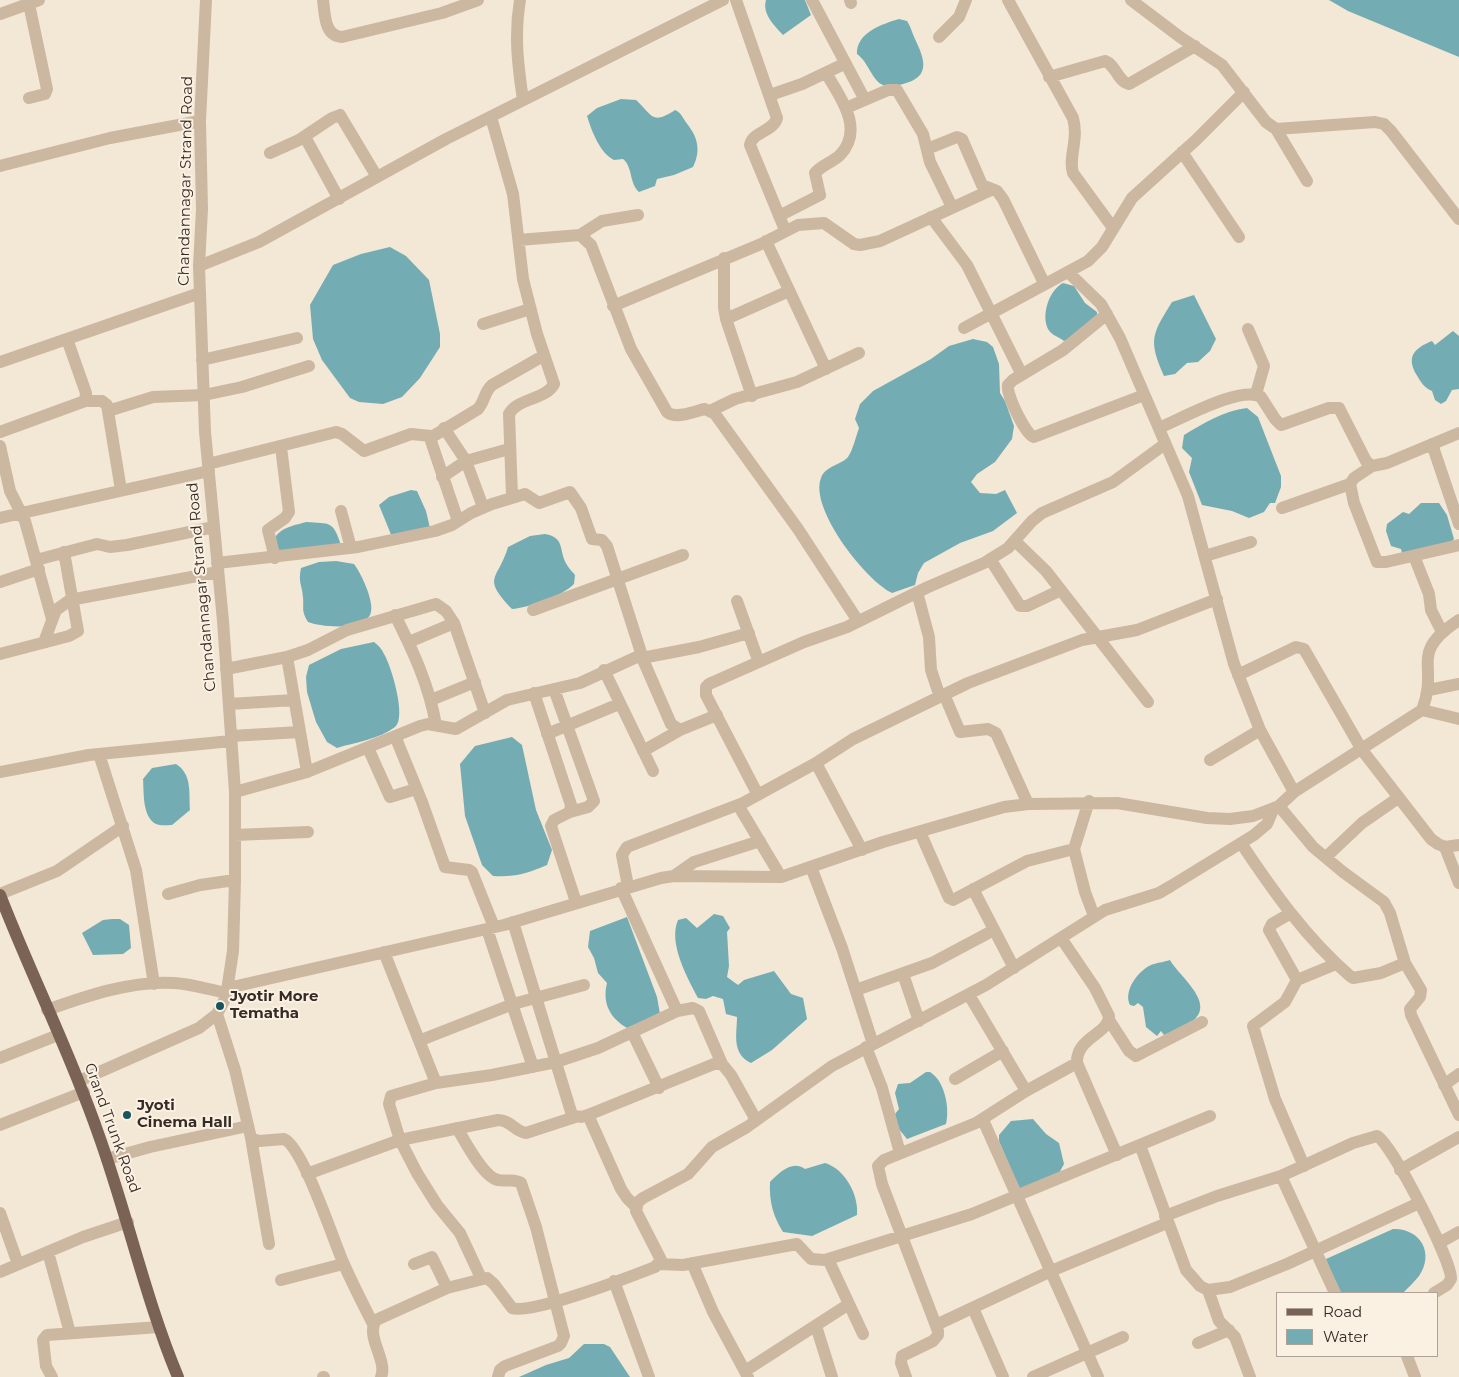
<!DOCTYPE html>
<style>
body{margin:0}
#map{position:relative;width:1459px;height:1377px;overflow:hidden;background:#f3e7d6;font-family:Montserrat,sans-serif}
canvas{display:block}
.legend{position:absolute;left:1276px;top:1292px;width:162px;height:65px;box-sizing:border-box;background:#fbf1e3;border:1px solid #aca297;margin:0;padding:6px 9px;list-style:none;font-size:15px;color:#362b25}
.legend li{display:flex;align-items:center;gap:10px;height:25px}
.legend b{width:25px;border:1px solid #aca297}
</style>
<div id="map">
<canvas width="1459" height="1377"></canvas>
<ul class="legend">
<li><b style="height:6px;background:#7a6254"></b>Road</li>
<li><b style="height:14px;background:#73adb3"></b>Water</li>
</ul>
</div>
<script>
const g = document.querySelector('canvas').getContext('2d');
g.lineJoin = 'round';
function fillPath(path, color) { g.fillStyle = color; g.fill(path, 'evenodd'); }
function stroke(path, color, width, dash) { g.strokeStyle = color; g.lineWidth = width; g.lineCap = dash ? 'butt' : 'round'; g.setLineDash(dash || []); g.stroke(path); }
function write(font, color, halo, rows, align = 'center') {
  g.font = font + ' Montserrat,sans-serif'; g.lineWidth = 4; g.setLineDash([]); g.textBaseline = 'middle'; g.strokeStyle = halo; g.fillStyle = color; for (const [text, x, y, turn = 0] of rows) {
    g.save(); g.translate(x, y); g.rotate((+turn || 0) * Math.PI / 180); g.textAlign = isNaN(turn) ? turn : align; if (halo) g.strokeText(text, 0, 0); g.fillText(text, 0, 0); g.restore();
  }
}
const water = new Path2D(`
 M766 0H805L811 15 783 35C774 25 762 14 766 0Z
 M1329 0H1459V57L1348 11Z
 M899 19 907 21C911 27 912 33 915 39 925 60 931 77 903 84 897 86 887 88 881 84 872 79 868 62 857 54 856 33 882 24 899 19Z
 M621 99 636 100C652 114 651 126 675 110 682 113 683 119 688 125 698 138 701 151 693 167L674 175 657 179 655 186 639 192C629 183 633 167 623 159L614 160C600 153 592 132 587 116L597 108Z
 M390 247 406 256 429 280 440 334V347L420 378 402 397 383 404 359 402 350 398 322 360 313 339 310 305 333 265 361 254Z
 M1063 283 1074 286 1085 303 1097 312V318L1070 339 1064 341C1059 337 1051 335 1048 329 1041 315 1049 290 1063 283Z
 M1194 295 1216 339 1210 351 1198 362 1187 363 1175 374 1164 376C1148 340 1152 334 1172 302Z
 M1453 331 1459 336V389L1452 390 1446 401 1441 404 1435 400 1432 391C1423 387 1421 382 1416 374 1406 356 1415 348 1432 341L1435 345Z
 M973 339 987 342 993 347 999 364 1000 393 1005 401 1014 426 1012 439 995 462 977 474 971 482 980 493 996 494 1005 490 1017 513 993 531 960 543 924 563 918 573 915 585 892 593C865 580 809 508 821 478 825 466 841 465 848 457 853 450 856 436 859 428L855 419 860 404 873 391 931 359 949 346Z
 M1247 408 1258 417 1281 476V487L1275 503H1270L1264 512 1249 518 1232 511 1202 505 1189 472 1192 458 1182 448 1184 435C1204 423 1223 411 1247 408Z
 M411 490 417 491 426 511 430 528 392 537 379 505 389 497Z
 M1421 503H1439L1447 515 1454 539 1448 545 1402 553 1401 549 1391 546 1386 531 1387 524 1403 512 1409 514Z
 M306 522C330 524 333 520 341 545L278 555 273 542C278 528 292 526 306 522Z
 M545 534C566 538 558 550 567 565 569 569 573 572 575 575L574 584C564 595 528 608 512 609 481 576 498 581 508 547L530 536Z
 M336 561 354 564C361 573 376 604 370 615 362 631 321 627 308 622 301 610 304 609 303 597 302 584 298 583 301 568L319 562Z
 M374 642C378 645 382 649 384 654 391 665 407 718 395 727 380 739 356 742 337 748L327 742 316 722 307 692 306 677 309 665 341 649Z
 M512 737 522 745 536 810 552 850 547 865C526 874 516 877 493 876L482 865 465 816 460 764 475 746Z
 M176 764C192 774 189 792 190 810L172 825C168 825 160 826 156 824 142 817 144 792 143 779L152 768Z
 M714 914 723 916 730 928 727 932 729 966 727 977 738 985 744 980 774 971 791 994 803 998 807 1019 772 1050 751 1063C731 1054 737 1033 737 1017L726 1014 723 999 713 996 706 999 698 998C687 977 668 943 678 920L686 918 697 928Z
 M627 917 657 997 660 1014 627 1028C610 1018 602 1003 607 983L598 973 594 958 588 947 590 931Z
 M112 919H120L129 925 131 948 123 954 93 955 82 933 103 920Z
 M1170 960C1178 975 1214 1001 1195 1019 1188 1027 1173 1031 1164 1035L1161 1031 1157 1036 1146 1027 1143 1007 1138 1003 1134 1006 1130 1005C1123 991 1138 971 1151 965 1156 963 1164 962 1170 960Z
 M926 1072H930C945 1081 950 1109 946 1124L907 1139 898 1128 895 1114 899 1109 895 1093 898 1084 910 1083Z
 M1033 1119 1046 1134 1059 1143 1064 1164 1058 1175 1019 1189 999 1141V1135L1011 1121Z
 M825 1163C845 1169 859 1195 857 1215L812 1236 783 1232C773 1216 769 1201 770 1182 780 1172 792 1160 805 1169Z
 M1393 1229C1420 1228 1435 1253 1419 1276 1414 1282 1408 1288 1403 1293H1339L1326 1259Z
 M584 1344H604L610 1347 630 1377H519L546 1365 569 1358Z`);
const minor = new Path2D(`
 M323 0C325 14 324 36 342 37L442 13 478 0
 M520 0C514 35 518 66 523 100
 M736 0 777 118C773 132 753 131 750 145L785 230
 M812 0 865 100
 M850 0 851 3
 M1008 0 1073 118C1079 140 1068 157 1073 173L1113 228
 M1131 0 1180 37 1222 65 1266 122 1276 129 1375 122 1384 124 1391 131 1459 219
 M29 4 47 89 45 94 29 98
 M0 14 39 0
 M939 37 959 17 966 0
 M1049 77 1105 61C1116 65 1118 82 1129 84L1195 46
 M770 95 802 84 844 64
 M846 108 888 90H897L923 134 930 162 952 207
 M491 117 513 194 523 279 537 334 554 384C546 400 517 398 509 414L512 496
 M1276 129 1307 181
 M305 137 339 199
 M927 149 957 137 962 139 982 185 997 191 1003 199 1044 283
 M1182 152 1239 237
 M270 153 299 140 332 118 340 115 377 177
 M0 166 110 138 200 121
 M779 216 820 195 815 173C822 165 833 162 840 155 865 129 840 97 826 73
 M931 217 967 265 1022 375
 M580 235 602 221 638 215
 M519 240 580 235 591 245 631 349 667 412C676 420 695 411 705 409L715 414 798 529 858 621
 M766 241 826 369
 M724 258V308L726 319 752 396
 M199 266 259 242 446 139 723 0
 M1068 272 1101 304 1120 338 1188 496 1234 664 1260 730 1294 792
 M613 306 761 244 798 225 824 223 854 244 860 245 880 241 991 190
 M1107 314 1063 350 1013 380 1008 385C1006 394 1025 434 1034 437L1144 395
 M726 319 789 291
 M483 324 530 309
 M964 328 1088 261 1102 247 1132 198 1196 140 1244 92
 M1248 329 1264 366 1256 394
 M202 360 297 338
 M0 362 200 293
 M85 401H102L107 405 121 490
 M108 411 153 397 204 395 242 387 309 366
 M710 411 735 399 797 382 859 353
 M444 428 466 461 483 507
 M1159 428C1181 419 1241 385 1261 397L1275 419 1281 425 1329 408H1339L1366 461 1372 466 1387 463 1459 433
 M0 432 85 401 86 393 67 339
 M1432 444 1459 524
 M0 446 10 491 25 521 52 619
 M208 464 336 432 342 434 364 451 411 434 431 436
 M1372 466 1354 478 1350 484 1354 503 1377 562H1386L1459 545
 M442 477 466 461 509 449
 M1282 508 1350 484
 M341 511 351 548
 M0 518 209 471
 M458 521 430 438 478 409C485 401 484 392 492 385L543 356
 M1015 541 1046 571 1148 702
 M1205 556 1251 542
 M1414 556 1429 594 1431 610 1442 632
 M275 558 268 530 285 518 289 512 281 447
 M990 559 1020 606H1027L1061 590
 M36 560 97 544 110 547 127 545 214 527
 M217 563 358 547 435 531 452 525 471 513 492 504 525 494 539 503 570 492 581 508 592 539 602 540 607 546 644 662 671 724 680 730 717 715
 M0 582 39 569
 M917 592 929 637 931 670 940 697
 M737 601 758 660
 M533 610 683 555
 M395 615C413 651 429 685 436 725
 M44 642 56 610 70 600 218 572
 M409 642 454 623
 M0 654 69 636 78 631 64 552
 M287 657 307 772
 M642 658 699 647 749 633
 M226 669 287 657 308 650 347 630 436 604 446 611 454 623 485 713
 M604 670 653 771
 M1238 675 1296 647 1304 649 1362 750 1431 839 1438 844 1445 847 1459 845
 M554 689 594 801 588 807 570 812
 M1429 690 1459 684
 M534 693 571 805 570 812 554 820 551 826 576 902
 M944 694 960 732 988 729 996 733 1028 804
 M431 700 475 682
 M229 704 294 700
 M1422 710 1459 719
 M547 734 619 704
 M231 736 300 732
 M395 736 422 802 445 867 469 870 472 872 494 927
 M368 748 390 797 416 789
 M643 751 680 730
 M99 754 136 870 154 984
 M1210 760 1260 730
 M816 763 862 850
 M0 772 89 755 231 741
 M235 792 307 772 420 726 428 724 456 729 507 700 580 683 641 655
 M758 795 706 695V687L709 684 804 642 847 627 928 587 984 563 1008 548 1032 521 1042 513 1113 482 1165 444
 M1089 801 1074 849 1085 892 1094 916
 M738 805 781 877
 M1279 806 1313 847 1343 872 1384 902 1390 913 1405 963 1421 990 1420 997 1410 1009 1411 1015 1459 1115
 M920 832 949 898 953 900 1027 861 1074 849
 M235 835 308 832
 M1241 843C1273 891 1306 938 1350 976L1353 978 1381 973 1405 963
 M1445 847 1459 883
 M1326 857 1362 823 1398 798
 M811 867 842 948 873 1044
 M674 876 694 862 760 841
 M628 886 622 855 627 847 743 803 816 763 853 739 968 683 1082 640 1137 630 1217 599
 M621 888 677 1011
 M973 889 1014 968
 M0 894 57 871 123 826
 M168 894 200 885 235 880
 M1291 913 1272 924 1269 930 1297 980
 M513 922 572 1115 581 1117 588 1115 714 1064H722L731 1075 756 1120
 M487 929 533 1067
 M1061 938 1095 988 1109 1016C1109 1034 1076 1037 1077 1063L1117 1155
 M384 952 436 1083
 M903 974 919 1021
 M228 988 504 925 661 878 674 876 781 877 883 842 1004 807 1028 804 1117 803 1207 818 1230 819 1253 816 1279 806 1294 792 1422 710C1440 665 1407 654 1459 620
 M856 990 932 963 994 930
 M969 995 1026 1091
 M47 1010C86 996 133 980 174 983 192 984 210 990 227 993
 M217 1014 235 1070 251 1138 259 1141 284 1139C303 1147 333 1239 343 1262 352 1283 363 1304 373 1324
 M1109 1020 1129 1051 1136 1056 1202 1022
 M632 1032 659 1088
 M421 1040 513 1004 584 985
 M866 1047 882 1088 900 1153
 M0 1058 58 1035
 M955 1079 1003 1051
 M79 1081 199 1028 217 1014 226 997 233 951 235 880V792L223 621 205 432 199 266 202 209 200 121 206 0
 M1444 1085 1459 1074
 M588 1115 621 1189 627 1198 636 1207
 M983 1120 1098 1377
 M0 1125 84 1092
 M457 1128C465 1141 483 1177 498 1180 506 1182 514 1178 521 1183L536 1227 564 1336 561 1343 558 1346 505 1366 500 1370 498 1377
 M251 1138 269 1244
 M1140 1145 1186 1270 1200 1286 1208 1290 1230 1287 1287 1264 1419 1203
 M107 1159 150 1147 248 1126
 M1304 1166 1275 1099 1253 1026 1285 1002 1297 980 1336 964
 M1400 1170 1459 1137
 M307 1174 400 1140 498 1120C511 1120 514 1131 526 1133L575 1117
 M1281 1176 1335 1293
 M0 1213 18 1264
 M1165 1216 1217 1196 1281 1176 1353 1143 1377 1136C1392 1144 1452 1261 1451 1279L1447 1285 1434 1293
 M1439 1243 1459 1232
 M48 1252 70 1333
 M828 1259 863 1334
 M692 1263 713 1312 748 1377
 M414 1264 432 1257 447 1288
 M659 1264 683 1265 797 1244 811 1259 825 1260 972 1214 1210 1116
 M0 1272 83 1237 128 1222
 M481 1278 460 1233 437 1205 417 1173 400 1140 389 1104 391 1096 436 1083 492 1075 556 1062 598 1048 677 1011 693 1008 699 1011 722 1064
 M281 1280 343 1264
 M614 1281 649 1377
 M1208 1290 1219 1321 1235 1337 1250 1377
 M973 1308 1003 1377
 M936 1325 1051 1271 1167 1223
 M816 1326 832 1377
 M1198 1343 1229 1330
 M1407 1356 1415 1377
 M745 1371 849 1304
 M52 1377 46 1366 43 1340 47 1335 159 1327
 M323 1377H324
 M381 1377C388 1360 365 1337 376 1320L447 1288 487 1278 494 1284 512 1308C531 1315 632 1276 655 1267L661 1260 659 1256 636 1211 638 1202 643 1198 688 1174 712 1147 747 1127 832 1066 986 985 1105 910 1159 893 1171 886 1254 835 1267 824 1273 810
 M906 1377 901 1363 902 1356 933 1341 938 1335V1331L882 1184 878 1166 884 1160 976 1123 1026 1091 1077 1063
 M1033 1377 1123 1337`);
const major = new Path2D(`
 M0 895C31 975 70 1052 98 1133 127 1213 145 1298 178 1377`);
const markers = [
 [220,1006,5,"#17545b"],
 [127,1115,5,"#17545b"]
];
const streetNames = [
 ["Chandannagar Strand Road",186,181,-89],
 ["Chandannagar Strand Road",202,587,-95],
 ["Grand Trunk Road",112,1128,70]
];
const poiNames = [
 ["Jyotir More",230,997],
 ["Tematha",230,1014],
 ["Jyoti",137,1106],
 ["Cinema Hall",137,1123]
];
fillPath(water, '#73adb3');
stroke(minor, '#ccb7a1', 12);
stroke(major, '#7a6254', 12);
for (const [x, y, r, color] of markers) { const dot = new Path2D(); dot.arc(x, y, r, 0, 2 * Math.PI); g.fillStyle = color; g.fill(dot); stroke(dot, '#fbf1e3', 2); }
write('15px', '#362b25', '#fbf1e3', streetNames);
write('bold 15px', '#362b25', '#fbf1e3', poiNames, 'left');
</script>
